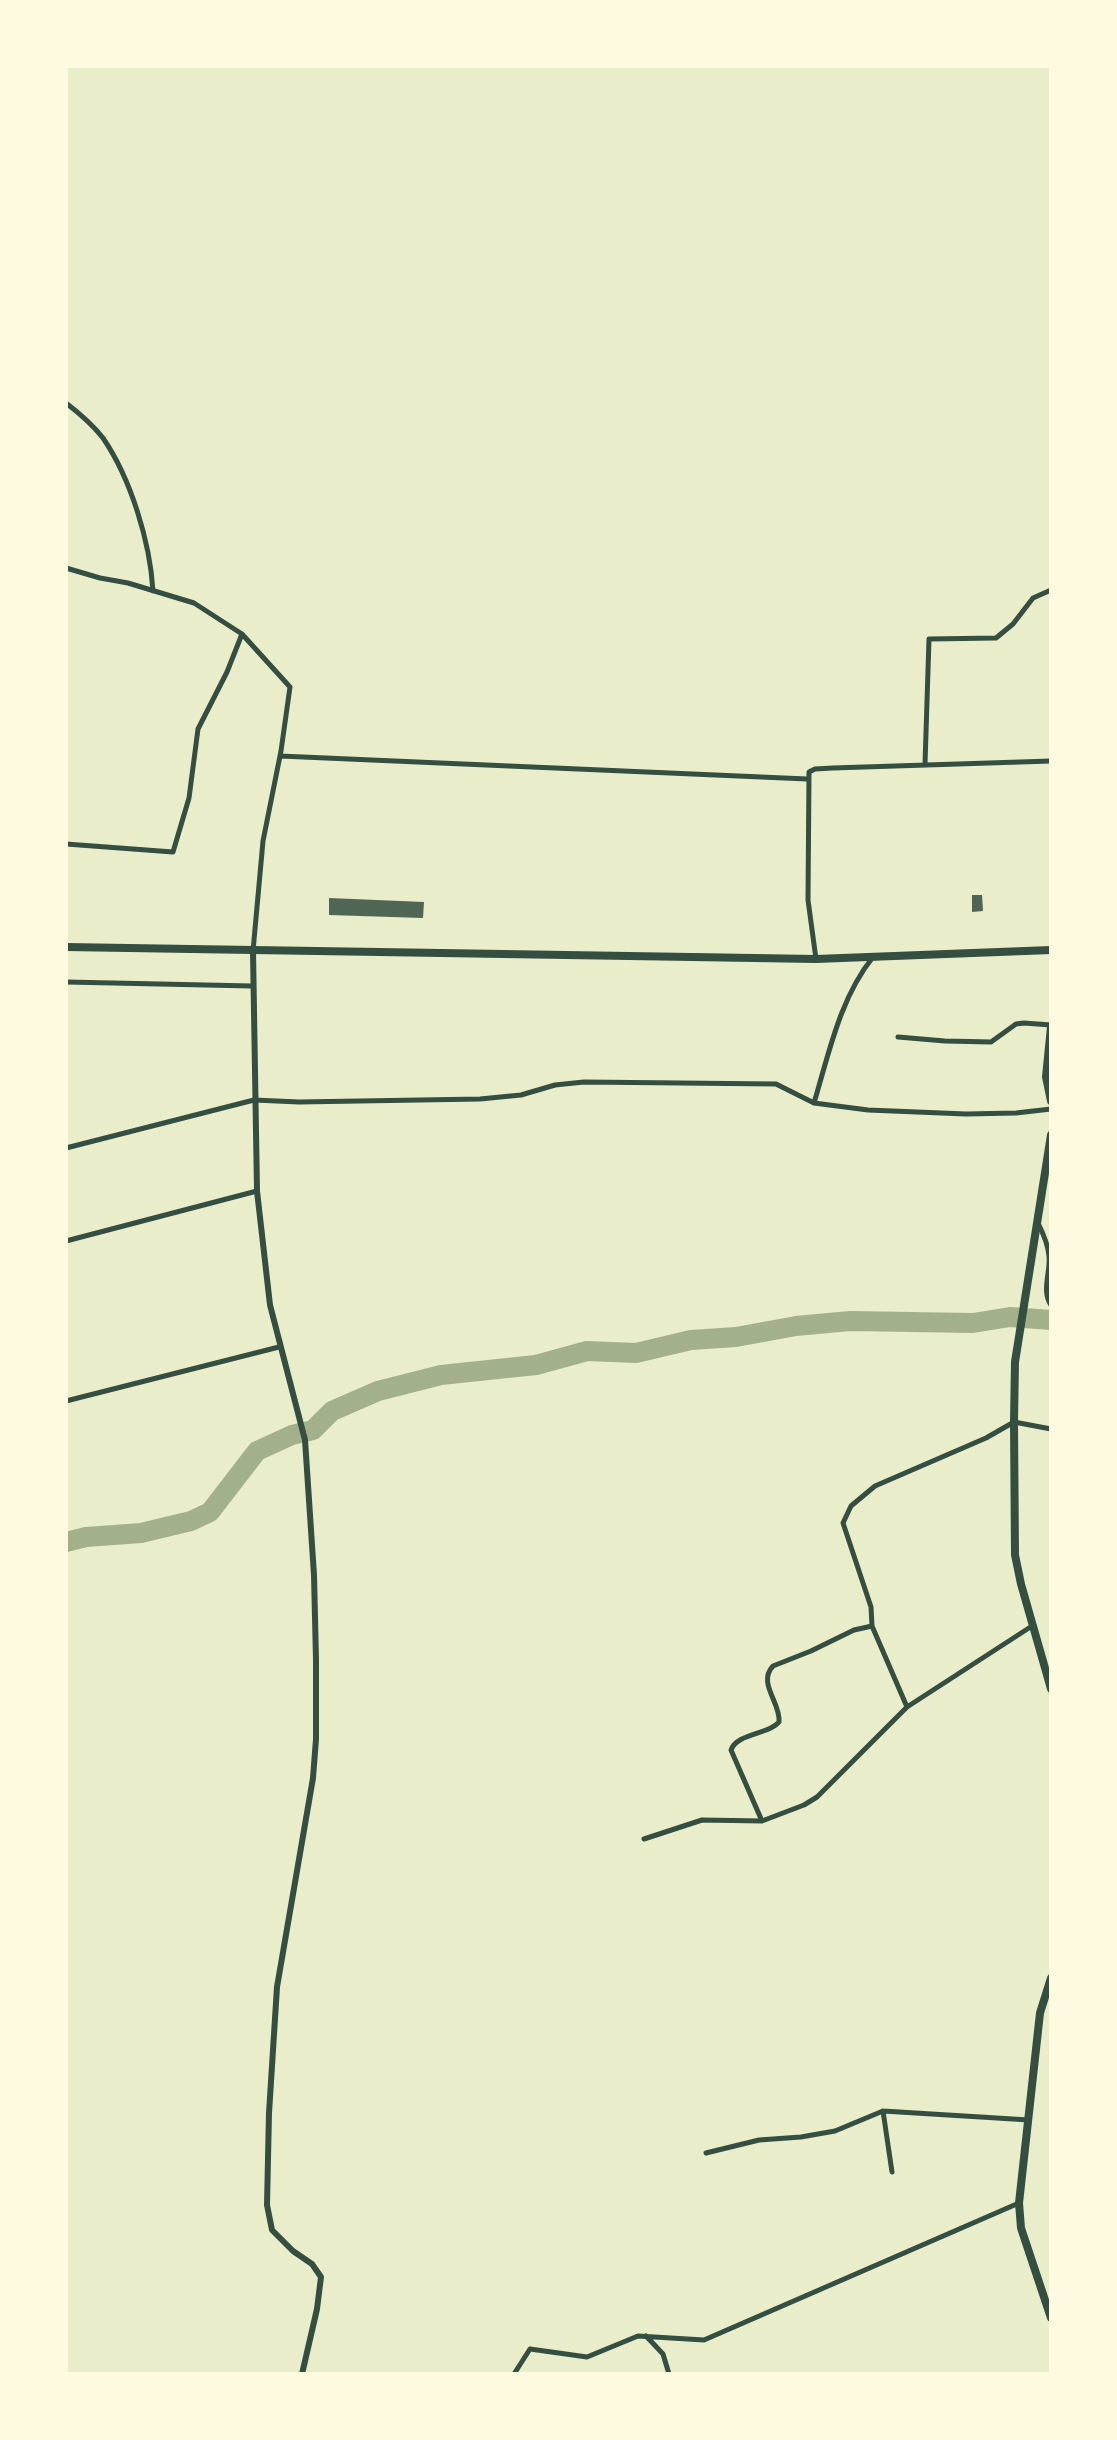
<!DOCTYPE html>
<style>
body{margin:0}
#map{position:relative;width:1117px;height:2440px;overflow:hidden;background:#e9edc9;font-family:"Noto Sans",sans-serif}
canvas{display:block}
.frame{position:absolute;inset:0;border:68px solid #fefae0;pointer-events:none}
</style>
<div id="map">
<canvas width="1117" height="2440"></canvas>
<div class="frame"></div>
</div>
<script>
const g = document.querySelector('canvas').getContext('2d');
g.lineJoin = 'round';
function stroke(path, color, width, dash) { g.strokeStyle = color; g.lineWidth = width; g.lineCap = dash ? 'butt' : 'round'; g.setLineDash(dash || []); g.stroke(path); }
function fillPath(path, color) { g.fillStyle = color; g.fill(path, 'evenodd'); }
const river = new Path2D(`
 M66 1542 86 1537 141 1533 191 1521 210 1512 257 1451 292 1435 313 1430 332 1411 378 1391 441 1375 536 1365 587 1351 636 1353 691 1340 736 1337 796 1326 850 1321 973 1323 1010 1317 1051 1320`);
const building = new Path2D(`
 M972 895H982L983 911 972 912Z
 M329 898 424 902 423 918 329 915Z`);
const minor = new Path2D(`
 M66 403C79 413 93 425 103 438 131 479 150 542 153 591
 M66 568 100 578 128 583 194 603 242 634 290 687 281 751 263 841 253 951
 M280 756 807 779
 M925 764 929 639 996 638 1013 624 1033 598 1051 590
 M66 844 173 852 189 798 198 729 227 672 242 634
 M816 959 808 900 809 772 815 769 833 768 1051 761
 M66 982 252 986
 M898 1037 945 1041 991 1042 1016 1024 1024 1023 1051 1025
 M814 1103C829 1053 840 998 873 957
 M66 1148 254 1100 299 1102 480 1099 521 1095 555 1085 584 1082 776 1084 814 1103 868 1110 966 1114 1016 1113 1051 1109
 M1038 1223C1043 1233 1048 1244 1049 1256 1051 1271 1041 1291 1051 1305
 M66 1241 257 1191
 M66 1401 279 1347
 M907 1707 872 1626 871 1607 843 1523 851 1506 875 1486 986 1438 1014 1422 1051 1429
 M762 1821 731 1750C737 1733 768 1735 779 1722 781 1703 757 1683 773 1666L811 1651 854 1630 872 1626
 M644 1839 702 1820 762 1821 804 1805 817 1797 907 1707 1032 1626
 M883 2111 892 2172
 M706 2153 759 2140 801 2137 835 2131 883 2111 1029 2120
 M646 2336 663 2354 669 2374
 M514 2374 530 2349 587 2357 638 2336 704 2340 1019 2203`);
const tertiary = new Path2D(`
 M253 951 257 1191 270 1305 305 1440 314 1575 316 1660V1739L313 1778 277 1987 269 2113 267 2205 272 2230 293 2251 312 2264 321 2277 317 2309 302 2374`);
const secondary = new Path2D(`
 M1051 1027 1046 1077 1051 1101
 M1051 1135 1015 1362 1014 1422 1015 1555 1021 1584 1051 1689
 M1051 1978 1040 2013 1019 2203 1021 2228 1051 2318`);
const primary = new Path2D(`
 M66 947 816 959 1051 950`);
stroke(river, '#a3b18a', 20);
fillPath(building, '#4f6655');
stroke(minor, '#344e41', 5);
stroke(tertiary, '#344e41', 6);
stroke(secondary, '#344e41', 8);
stroke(primary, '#344e41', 8);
</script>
